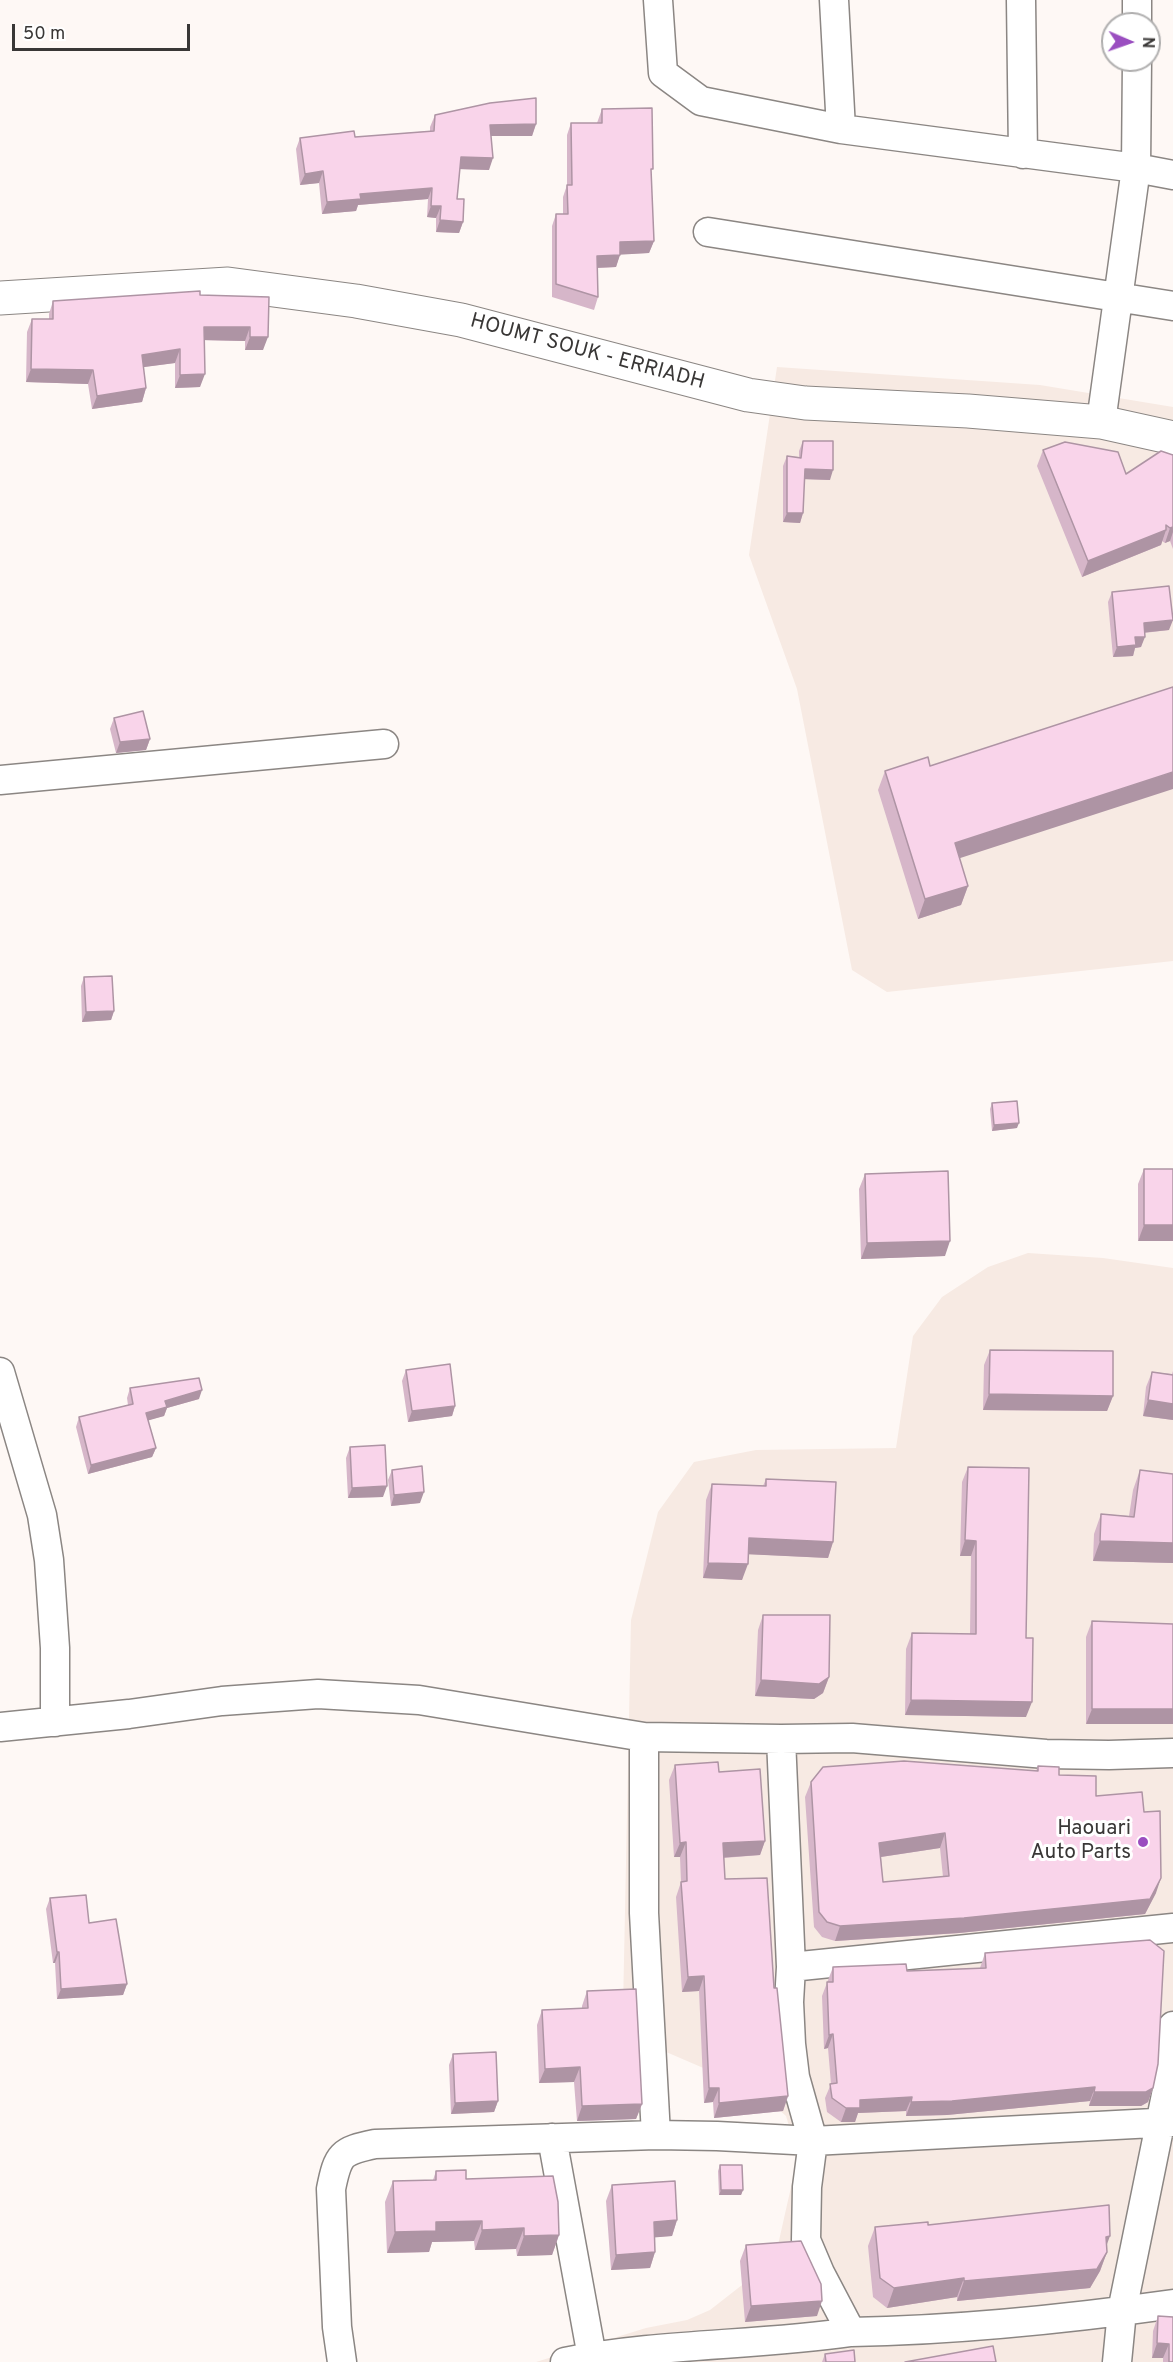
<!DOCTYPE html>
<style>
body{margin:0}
#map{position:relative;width:1173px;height:2362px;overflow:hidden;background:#fef8f5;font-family:Overpass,sans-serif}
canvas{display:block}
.north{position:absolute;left:1101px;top:12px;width:60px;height:60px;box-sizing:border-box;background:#fff;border:2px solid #b0afaf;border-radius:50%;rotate:92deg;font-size:16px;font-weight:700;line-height:24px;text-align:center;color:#393736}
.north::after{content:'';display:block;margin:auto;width:21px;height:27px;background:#9a4ec0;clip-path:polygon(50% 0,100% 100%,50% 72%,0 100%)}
.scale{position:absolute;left:12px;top:24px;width:178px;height:27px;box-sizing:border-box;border:3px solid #393736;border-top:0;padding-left:8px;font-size:18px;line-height:21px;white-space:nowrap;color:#393736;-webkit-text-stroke:4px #fff;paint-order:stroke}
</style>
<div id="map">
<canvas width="1173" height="2362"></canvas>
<div class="north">N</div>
<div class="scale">50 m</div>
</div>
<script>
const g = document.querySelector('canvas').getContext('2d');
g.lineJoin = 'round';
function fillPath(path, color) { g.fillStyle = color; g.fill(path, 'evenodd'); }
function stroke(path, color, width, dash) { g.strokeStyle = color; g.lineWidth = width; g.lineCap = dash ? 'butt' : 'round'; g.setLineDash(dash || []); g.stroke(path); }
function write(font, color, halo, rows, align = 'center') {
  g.font = font + ' Overpass,sans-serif'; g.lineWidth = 6; g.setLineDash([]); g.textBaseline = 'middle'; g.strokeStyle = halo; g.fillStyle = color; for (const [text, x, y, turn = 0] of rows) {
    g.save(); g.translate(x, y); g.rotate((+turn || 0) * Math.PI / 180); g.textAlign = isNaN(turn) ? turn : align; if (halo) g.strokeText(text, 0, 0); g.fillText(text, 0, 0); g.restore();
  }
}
const built = new Path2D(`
 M777 367 1040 385 1173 407V961L887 992 852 970 797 689 749 555Z
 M1028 1253 1103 1258 1173 1268V2362H536L646 2328 687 2320 710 2310 751 2278 778 2245 798 2156 786 2116 759 2092 643 2042 623 2008 631 1620 658 1512 694 1462 756 1450 896 1448 913 1336 942 1297 988 1267Z`);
const minor = new Path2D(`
 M658 0 663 73 701 101 841 129 1136 168 1173 175
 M834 0 841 129
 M1021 0 1023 154
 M1137 24V0
 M708 232 1173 306
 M1101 422 1136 168 1137 60
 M0 780 384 744
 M0 1372 42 1515 49 1560 55 1648V1722
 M0 1727 129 1714 222 1701 318 1694 419 1700 644 1737
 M781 1739 791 1967 789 2002 791 2044 795 2077 813 2141 807 2187 806 2240 820 2273 851 2332C959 2330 1066 2319 1173 2304
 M1173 1753 1109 1755 1046 1754 852 1738 781 1739 644 1737V1913L656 2135 717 2136 813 2141 1173 2122
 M791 1967 1173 1928
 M552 2138 592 2357
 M342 2362 337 2327 331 2189C338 2154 341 2151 375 2144L656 2135
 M565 2362C659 2343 756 2346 851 2332
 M1117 2362 1122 2311 1169 2080 1173 2026`);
const tertiary = new Path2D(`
 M0 298 228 284 356 301 461 320 748 395 805 403 968 411 1101 422 1173 438`);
const wall = new Path2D(`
 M602 109 651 175 654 241 649 253 620 254 616 267 598 268V297L594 310 552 297V226L556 214H563V197L567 185V135L571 123H597Z
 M435 115 536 124 532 136H491L489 170 460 169 457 199 463 222 459 233 436 232V218L427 217 428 199 358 205 356 211 322 214 319 183 300 185 296 149 300 138 355 137 430 131V127Z
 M200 295 269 297 263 350H245V341L204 340 200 387 175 388V363L143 367 146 388 142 402 92 409 88 384 26 382 27 332 32 319H49V314L53 301Z
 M803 441 830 480 804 479 803 513 800 523 783 522V466L787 456 799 457V451Z
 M1043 450 1126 474 1173 455V549L1170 541 1165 543 1162 541 1161 545 1082 577 1037 466Z
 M1112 592 1169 630 1144 633 1141 647 1135 648 1133 656 1113 657 1108 602Z
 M114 718 150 739 146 750 116 753 110 729Z
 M885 771 959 859 968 886 961 905 918 919 878 790Z
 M84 977 114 1011 111 1020 82 1022 81 986Z
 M992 1103 1017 1128 992 1131 990 1109Z
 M1144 1169H1173L1138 1241V1184Z
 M865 1174 945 1256 861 1259 859 1189Z
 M990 1350 1113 1396 1107 1411 983 1410 984 1365Z
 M406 1370 455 1406 452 1416 408 1422 402 1381Z
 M1173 1371V1420L1143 1416 1146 1387 1152 1372 1172 1374Z
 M130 1388 199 1399 167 1408 164 1416 148 1420 156 1448 152 1457 88 1474 76 1427 79 1417 128 1405 127 1398Z
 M350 1447 383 1497 348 1498 346 1458Z
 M968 1467 1026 1638V1717L905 1715 906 1649 912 1633 970 1634 971 1556H960L962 1482Z
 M392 1470 420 1503 391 1506 388 1480Z
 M1140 1470 1173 1474V1563L1093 1561 1094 1534 1101 1514 1129 1516 1133 1490Z
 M766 1479 833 1542 828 1558 748 1554 742 1580 703 1578 706 1500 712 1484 763 1486Z
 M763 1615 829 1677 823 1693 814 1699 755 1696 758 1630Z
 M1092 1621 1173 1624 1086 1724V1637Z
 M675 1765 719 1772 765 1841 760 1855 724 1858 725 1879 774 1988 788 2096 783 2111 714 2118 713 2102 704 2103 699 1991 682 1992 676 1897 681 1882 680 1857H674L669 1780Z
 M1038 1766 1059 1775 1096 1796 1144 1812 1156 1893 1145 1914 959 1933 835 1941 822 1937 814 1927 805 1797 811 1782 1036 1771ZM940 1848 943 1877 883 1882 881 1857Z
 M50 1898 89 1923 127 1984 123 1995 57 1999 55 1963H53L46 1909Z
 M985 1953 1153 2088 1148 2102 1141 2106H1089L1090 2101 947 2115 906 2116V2111L858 2113 855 2122H841L827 2112 825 2098 831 2084 828 2048 824 2049 822 1996 833 1967 907 1971 980 1968Z
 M587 1991 642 2104 636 2119 577 2121 574 2082 539 2083 537 2025 542 2010 582 2008V2006Z
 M453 2054 498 2101 494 2112 451 2114 449 2065Z
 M720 2165 743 2190 741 2195H719L718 2171Z
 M436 2171 466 2179 559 2235 552 2255 517 2256 516 2249 475 2250 474 2241 432 2242 429 2252 387 2253 385 2202 393 2181 433 2180Z
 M612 2185 677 2220 672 2236 654 2237 655 2252 650 2268 611 2270 606 2201Z
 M928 2225 1106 2246 1107 2252 1100 2271 1090 2288 957 2301V2297L887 2308 873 2297 868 2246 875 2227Z
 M746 2245 817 2316 745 2322 740 2261Z
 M1158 2316 1173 2317V2362H1163V2358H1152L1153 2331Z
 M825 2354 855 2362H822Z`);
const shadedWall = new Path2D(`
 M536 124 532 136H486L490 125Z
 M461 157 493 158 489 170 457 169Z
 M323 171 319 183 300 185 305 174Z
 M432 188 428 199 358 205 356 211 322 214 327 202 360 194Z
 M431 206H441L436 218 427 217Z
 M440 220 463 222 459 233 436 232Z
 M654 241 649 253 615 255 620 242Z
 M620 255 616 267 593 268 597 256Z
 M204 327H250L245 341 199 340Z
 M250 337H268L263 350H245Z
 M180 349 175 363 137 368 142 355Z
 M31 369 93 370 88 384 26 382Z
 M205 374 200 387 175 388 180 375Z
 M146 388 142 402 92 409 97 396Z
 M805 469 833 470 830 480 801 479Z
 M787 513H803L800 523 783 522Z
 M1173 527V532L1170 541 1165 543 1170 528Z
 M1166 530 1161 545 1082 577 1088 561Z
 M1173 620 1169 630 1140 633 1144 623Z
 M1135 637H1145L1141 647 1135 648 1133 656 1113 657 1117 647Z
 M150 739 146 750 116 753 120 742Z
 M1173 772V789L948 862 955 843Z
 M968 886 961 905 918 919 925 899Z
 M114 1011 111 1020 82 1022 86 1012Z
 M1019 1123 1017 1128 992 1131 994 1125Z
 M1144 1225H1173V1241H1138Z
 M950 1241 945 1256 861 1259 867 1243Z
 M202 1390 199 1399 167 1408 164 1416 143 1422 146 1413 165 1401Z
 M989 1394 1113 1396 1107 1411 983 1410Z
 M1148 1400 1173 1404V1420L1143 1416Z
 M455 1406 452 1416 408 1422 412 1411Z
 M156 1448 152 1457 88 1474 91 1465Z
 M387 1486 383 1497 348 1498 352 1488Z
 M424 1492 420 1503 391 1506 394 1495Z
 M749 1538 833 1542 828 1558 743 1554Z
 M965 1540 976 1541 971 1556H960Z
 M1100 1541 1173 1543V1563L1093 1561Z
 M708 1563 748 1564 742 1580 703 1578Z
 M829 1677 823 1693 814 1699 755 1696 761 1680Z
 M911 1700 1032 1702 1026 1717 905 1715Z
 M1092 1709H1173V1724H1086Z
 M945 1833 940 1848 874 1858 879 1843Z
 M765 1841 760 1855 717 1858 723 1843Z
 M686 1842 680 1857H674L680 1843Z
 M1161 1878 1156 1893 1145 1914 959 1933 835 1941 840 1926Z
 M57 1952H59L55 1963H53Z
 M704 1976 699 1991 682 1992 688 1977Z
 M127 1984 123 1995 57 1999 61 1989Z
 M833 2034 828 2048 824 2049 829 2035Z
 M580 2067 574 2082 539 2083 545 2069Z
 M1095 2087 1090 2101 947 2115 906 2116 911 2102Z
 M709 2088H719L713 2102 704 2103Z
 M1153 2088 1148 2102 1141 2106H1089L1094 2092Z
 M788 2096 783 2111 714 2118 719 2103Z
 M912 2097 906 2111 858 2113 855 2122H841L846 2108 860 2100Z
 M498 2101 494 2112 451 2114 455 2103Z
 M642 2104 636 2119 577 2121 582 2106Z
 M721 2190H743L741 2195H719Z
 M677 2220 672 2236 648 2238 654 2222Z
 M482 2221 474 2241 432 2242 429 2252 387 2253 395 2232 436 2222Z
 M524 2228 516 2249 475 2250 482 2230Z
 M559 2235 552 2255 517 2256 524 2236Z
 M1110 2236 1103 2255 1106 2237Z
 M655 2252 650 2268 611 2270 616 2255Z
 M1107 2252 1100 2271 1090 2288 957 2301 964 2281Z
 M964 2278 957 2297 887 2308 894 2288Z
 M822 2301 817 2316 745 2322 751 2306Z
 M1157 2343 1169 2344 1163 2358H1152Z`);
const building = new Path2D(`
 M536 98V124L490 125 493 158 461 157 457 199H464L463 222 440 220 441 206H431L432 188 360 194 361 199 327 202 323 171 305 174 300 138 354 131 355 137 434 131 435 115 490 103Z
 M652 108 653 169H651L654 241 620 242V255L597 256 598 297 556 284V214H568L567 185H572L571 123H602V109Z
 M200 291V295L269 297 268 337H250V327H204L205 374 180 375V349L142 355 146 388 97 396 93 370 31 369 32 319H53V301Z
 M803 441H833V470L805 469 803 513H787V456L801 458Z
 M1065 442 1118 452 1126 474 1161 451 1173 455V527L1170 528 1166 525V530L1088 561 1043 450Z
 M1169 586 1173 620 1144 623 1145 637H1135L1136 645 1117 647 1112 592Z
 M1173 687V772L955 843 968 886 925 899 885 771 928 757 930 766Z
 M143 711 150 739 120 742 114 718Z
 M112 976 114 1011 86 1012 84 977Z
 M1017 1101 1019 1123 994 1125 992 1103Z
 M1144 1169H1173V1225H1144Z
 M948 1171 950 1241 867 1243 865 1174Z
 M990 1350 1113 1351V1396L989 1394Z
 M450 1364 455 1406 412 1411 406 1370Z
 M1152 1372 1173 1375V1404L1148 1400Z
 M199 1378 202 1390 165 1401 167 1407 146 1413 156 1448 91 1465 79 1417 133 1404 130 1388Z
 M385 1445 387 1486 352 1488 350 1447Z
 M422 1466 424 1492 394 1495 392 1470Z
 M968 1467 1029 1468 1026 1638H1033L1032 1702 911 1700 912 1633 976 1634V1541L965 1540Z
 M1140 1470 1173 1474V1543L1100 1541 1101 1514 1134 1517Z
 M766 1479 836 1482 833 1542 749 1538 748 1564 708 1563 712 1484 766 1486Z
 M763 1615H830L829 1677 819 1684 761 1680Z
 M1092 1621 1173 1624V1709H1092Z
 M904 1761 1038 1771V1766L1059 1767V1775L1096 1776V1796L1142 1792 1144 1812 1160 1811 1161 1878 1150 1899 964 1918 840 1926 827 1922 819 1912 811 1782 823 1767ZM945 1833 949 1876 883 1882 879 1843Z
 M718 1762 719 1772 760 1769 765 1841 723 1843 725 1879 767 1878 774 1988H777L788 2096 719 2103V2088H709L704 1976 688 1977 681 1882 687 1881 686 1842 680 1843 675 1765Z
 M86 1895 89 1923 116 1919 127 1984 61 1989 59 1952H57L50 1898Z
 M1150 1940 1164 1951 1158 2064 1153 2088 1146 2092H1094L1095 2087 952 2101 911 2102 912 2097 860 2100V2108H846L832 2098 830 2084 837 2083 833 2034 829 2035 827 1982H833V1967L906 1964 907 1971 986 1968 985 1953Z
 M636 1989 642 2104 582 2106 580 2067 545 2069 542 2010 588 2008 587 1991Z
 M496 2052 498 2101 455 2103 453 2054Z
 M720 2165H742L743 2190H721Z
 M466 2170V2179L553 2176 558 2202 559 2235 524 2236V2228L482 2230V2221L436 2222V2231L395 2232 393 2181 436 2180V2171Z
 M675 2181 677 2220 654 2222 655 2252 616 2255 612 2185Z
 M1109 2205 1110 2236 1106 2237 1107 2252 1097 2269 964 2281V2278L894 2288 880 2278 875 2227 928 2222V2225Z
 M801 2241 821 2284 822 2301 751 2306 746 2245Z
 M1158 2316 1173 2317V2362H1169V2344L1157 2343Z
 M993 2346 996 2362H905Z
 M854 2350 855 2362H826L825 2354Z`);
const markers = [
 [1143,1842,6,"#9a4ec0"]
];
const streetNames = [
 ["HOUMT SOUK - ERRIADH",587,353,15]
];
const poiNames = [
 ["Haouari",1131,1830],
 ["Auto Parts",1131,1854]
];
fillPath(built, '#f7eae3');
stroke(minor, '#8b8683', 31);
stroke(tertiary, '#8b8683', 35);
stroke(minor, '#fff', 28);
stroke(tertiary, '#fff', 33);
fillPath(wall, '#d6b6c9');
fillPath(shadedWall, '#ae94a4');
fillPath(building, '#f9d4ea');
stroke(building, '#ae94a4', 1.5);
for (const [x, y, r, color] of markers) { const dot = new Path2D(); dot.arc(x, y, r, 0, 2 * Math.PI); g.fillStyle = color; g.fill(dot); stroke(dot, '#fff', 2); }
write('21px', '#393736', '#fff', streetNames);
write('21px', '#393736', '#fff', poiNames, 'right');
</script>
